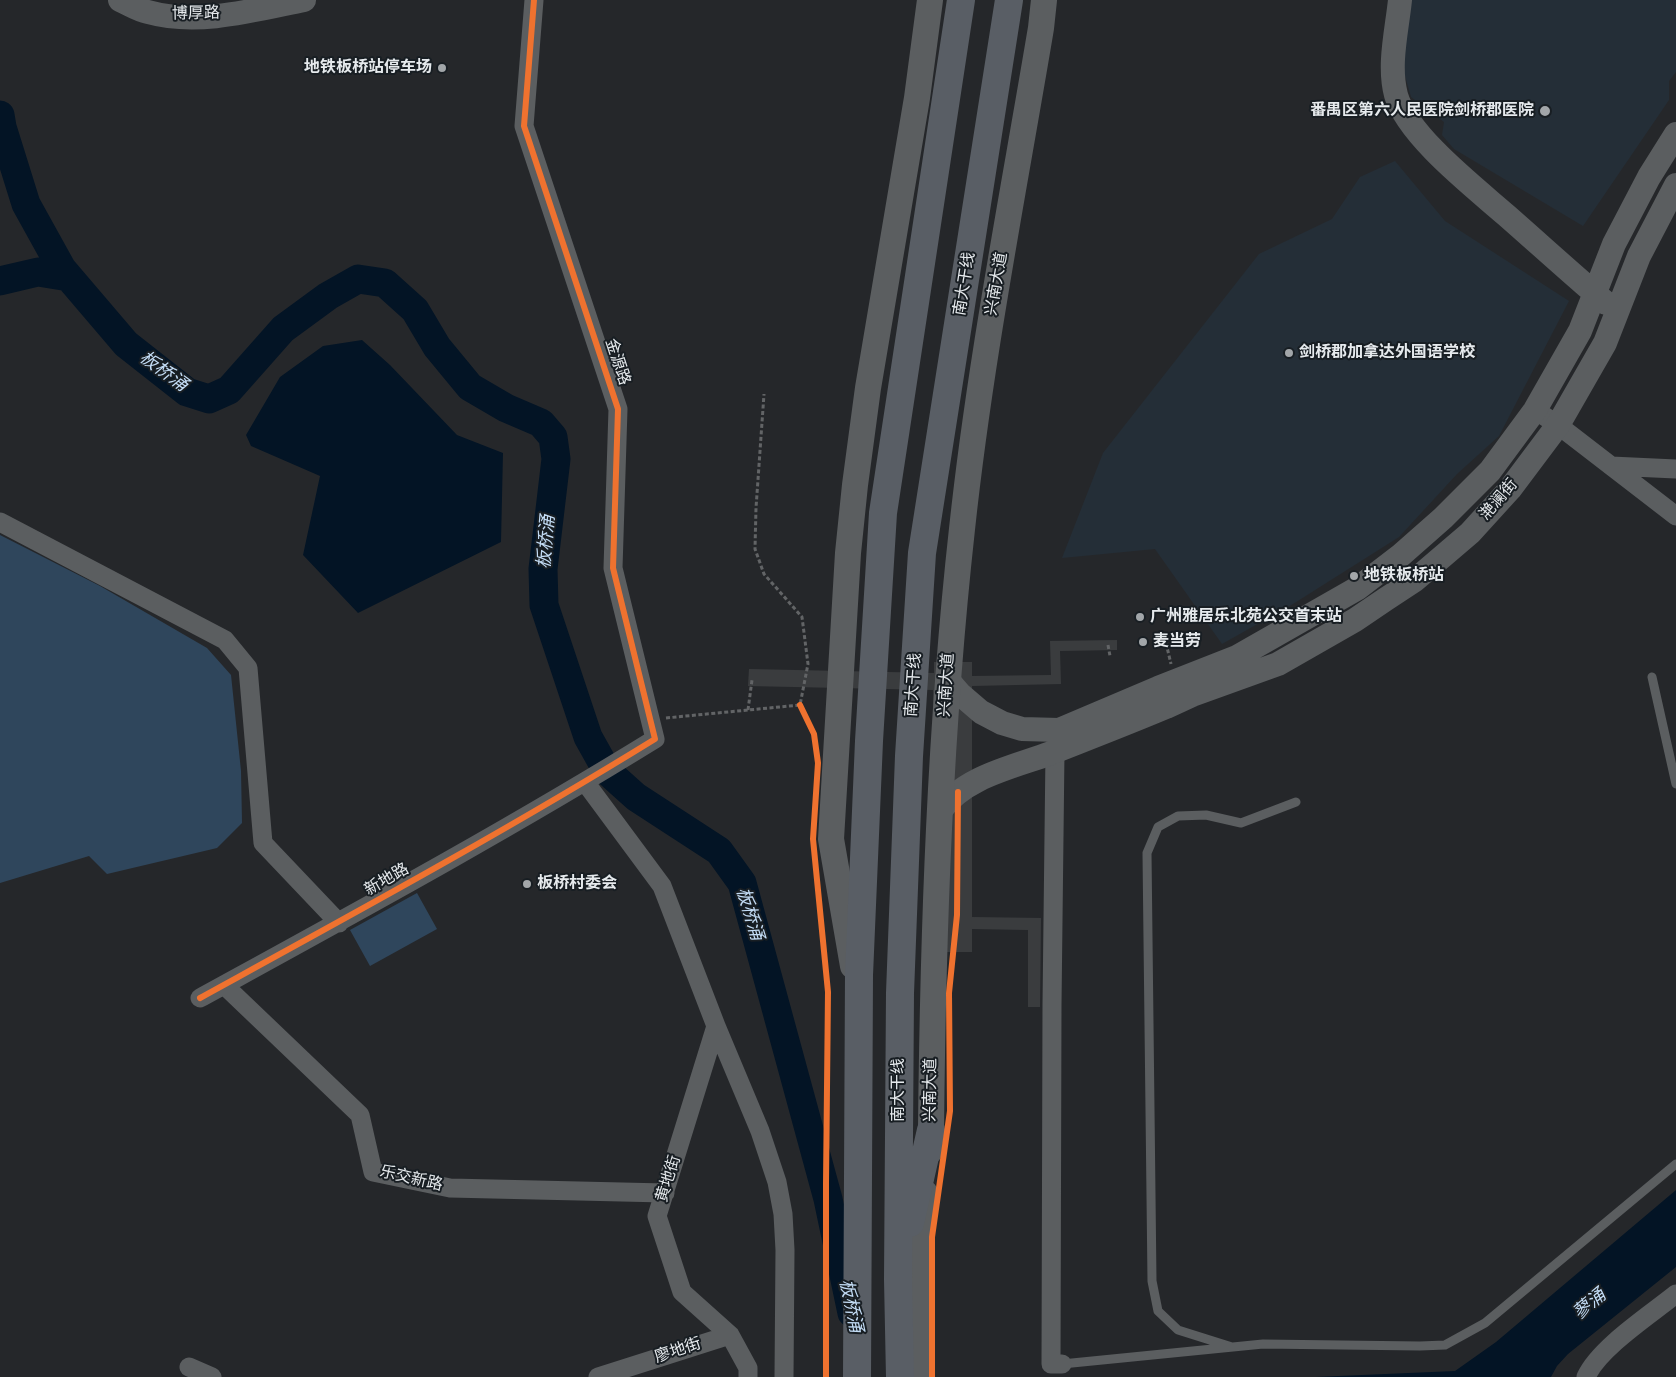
<!DOCTYPE html>
<meta charset="utf-8">
<style>
body{margin:0}
canvas{display:block;background:#25272a}
</style>
<canvas width="1676" height="1377"></canvas>
<script>
const g = document.querySelector('canvas').getContext('2d');
g.lineJoin = 'round';
function fillPath(path, color) { g.fillStyle = color; g.fill(path, 'evenodd'); }
function stroke(path, color, width, dash) { g.strokeStyle = color; g.lineWidth = width; g.lineCap = dash ? 'butt' : 'round'; g.setLineDash(dash || []); g.stroke(path); }
function write(font, color, halo, rows, align = 'center') {
  g.font = font + ' "Roboto Condensed","Noto Sans SC",sans-serif'; g.lineWidth = 4; g.setLineDash([]); g.textBaseline = 'middle'; g.strokeStyle = halo; g.fillStyle = color; for (const [text, x, y, turn = 0] of rows) {
    g.save(); g.translate(x, y); g.rotate((+turn || 0) * Math.PI / 180); g.textAlign = isNaN(turn) ? turn : align; if (halo) g.strokeText(text, 0, 0); g.fillText(text, 0, 0); g.restore();
  }
}
const built = new Path2D(`
 M1405 0H1676V72L1669 81V100L1583 226 1454 149 1442 135 1444 122 1411 97 1403 69Z
 M1395 161 1445 221 1569 301 1499 436 1457 474 1399 537 1293 604 1222 644 1155 549 1062 558 1103 453 1259 254 1332 219 1360 177Z`);
const green = new Path2D(`
 M0 535 100 586 207 648 231 675 241 771 242 823 217 848 107 874 89 856 0 883Z
 M417 893 437 929 370 966 350 930Z`);
const water = new Path2D(`
 M362 340 390 365 457 435 503 453 501 542 358 613 303 555 320 476 251 446 246 435 280 377 323 346Z
 M1676 1190V1267L1568 1354 1557 1366 1551 1377H1315L1455 1371 1496 1342Z`);
const river = new Path2D(`
 M0 115 2 127 26 204 62 269 126 344 187 392 209 399 229 390 283 329 328 296 358 279 385 283 415 310 437 347 470 387 506 408 541 423 553 437 556 459 543 569 544 605 588 737 607 771 636 797 719 851 742 883 828 1199 852 1313
 M0 281 38 272 69 277`);
const building = new Path2D(`
 M1117 640V650L1060 651 1061 684 972 686V917L1041 918 1040 1007H1028V930L972 929V952H934L933 690 748 686 749 669 934 673V662H972V676L1051 675 1050 641Z`);
const path = new Path2D(`
 M1166 643 1171 664
 M1108 645 1110 656
 M748 710 752 680
 M666 718 800 705 808 664 802 617 764 574 755 549 756 508 764 394`);
const service = new Path2D(`
 M1652 677 1676 784
 M1232 1347 1178 1330 1158 1311 1152 1281 1147 853 1158 827 1178 816 1206 815 1241 823 1296 802
 M1062 1364 1263 1344 1420 1346 1445 1345 1485 1323 1676 1164`);
const minor = new Path2D(`
 M1535 410 1558 425 1676 516
 M1611 466 1676 469
 M0 522 225 640 248 668 263 843 339 923
 M1055 751 1052 1005 1051 1364H1062
 M585 782 662 886 716 1026 760 1131 777 1182 783 1214 785 1250 784 1377
 M224 985 360 1115 373 1172 450 1188 665 1193
 M200 998C353 914 506 831 655 739L613 568 618 409 524 126 534 0
 M716 1026 657 1216 682 1292 730 1335 748 1368V1377
 M189 1367 212 1377
 M598 1377 730 1335
 M1586 1377C1599 1348 1650 1315 1676 1294`);
const tertiary = new Path2D(`
 M120 0C129 4 138 10 148 12 198 26 255 10 304 0
 M1400 0C1397 30 1388 65 1396 95 1407 135 1474 187 1506 215 1539 244 1572 274 1606 303
 M947 679 960 694 981 712 1002 723 1022 729 1059 730 1158 688 1237 657 1358 588 1401 555 1443 518 1490 471 1535 410 1580 331 1614 244 1649 177 1676 134
 M940 811C965 776 1014 767 1051 753 1089 738 1128 723 1166 707L1192 695 1278 664 1355 620 1386 599 1415 580 1470 533 1510 489 1558 425 1605 343 1639 256 1676 185`);
const secondary = new Path2D(`
 M853 966 831 839 848 553 855 485 868 388 917 98 930 0
 M929 1152 931 1130C933 929 940 728 962 529 980 361 1013 195 1041 28L1044 0
 M920 1377V1258L925 1193`);
const trunk = new Path2D(`
 M910 1223 931 1130
 M857 1377 859 975 869 741 883 513 961 0
 M900 1377 898 1279 900 993 909 756 922 553 1009 0`);
const cycleway = new Path2D(`
 M800 705 814 734 818 763 813 839 828 992 826 1183V1377
 M200 998C353 914 506 831 655 739L613 568 618 409 524 126 534 0
 M932 1377V1237L950 1111 949 993 957 915 958 792`);
const markers = [
 [442,68,5,"#a2a6a9"],
 [1545,111,6,"#a2a6a9"],
 [1289,353,5,"#a2a6a9"],
 [1354,576,5,"#a2a6a9"],
 [1140,617,5,"#a2a6a9"],
 [1143,642,5,"#a2a6a9"],
 [527,884,5,"#a2a6a9"]
];
const streetNames = [
 ["博厚路",196,14,-1],
 ["南大干线",965,284,-81],
 ["兴南大道",997,284,-80],
 ["金源路",617,362,72],
 ["滟澜街",1499,500,-49],
 ["南大干线",914,685,-86],
 ["兴南大道",947,685,-86],
 ["新地路",387,880,-30],
 ["南大干线",899,1090,-90],
 ["兴南大道",931,1090,-89],
 ["乐交新路",411,1179,13],
 ["黄地街",669,1179,-73],
 ["廖地街",678,1351,-18]
];
const poiNames = [
 ["地铁板桥站停车场",432,68,"right"],
 ["番禺区第六人民医院剑桥郡医院",1534,111,"right"],
 ["剑桥郡加拿达外国语学校",1299,353],
 ["地铁板桥站",1364,576],
 ["广州雅居乐北苑公交首末站",1150,617],
 ["麦当劳",1153,642],
 ["板桥村委会",537,884]
];
const waterNames = [
 ["板桥涌",163,372,36],
 ["板桥涌",547,542,-85],
 ["板桥涌",749,914,73],
 ["蓼涌",1590,1305,-40],
 ["板桥涌",850,1306,78]
];
fillPath(built, '#242e37');
fillPath(green, '#2f465c');
fillPath(water, '#031425');
stroke(river, '#031425', 29);
fillPath(building, '#3a3c3e');
stroke(path, '#626466', 3, [4, 2.5]);
stroke(service, '#5b5e60', 9);
stroke(minor, '#5b5e60', 19);
stroke(tertiary, '#5b5e60', 24);
stroke(secondary, '#5b5e60', 26);
stroke(trunk, '#595e65', 28);
stroke(cycleway, '#ef722f', 6);
for (const [x, y, r, color] of markers) { const dot = new Path2D(); dot.arc(x, y, r, 0, 2 * Math.PI); g.fillStyle = color; g.fill(dot); stroke(dot, '#181e23', 2); }
write('16px', '#e6eaed', '#181e23', streetNames);
write('bold 16px', '#e6eaed', '#181e23', poiNames, 'left');
write('italic 18px', '#c3dcf5', '#181e23', waterNames);
</script>
